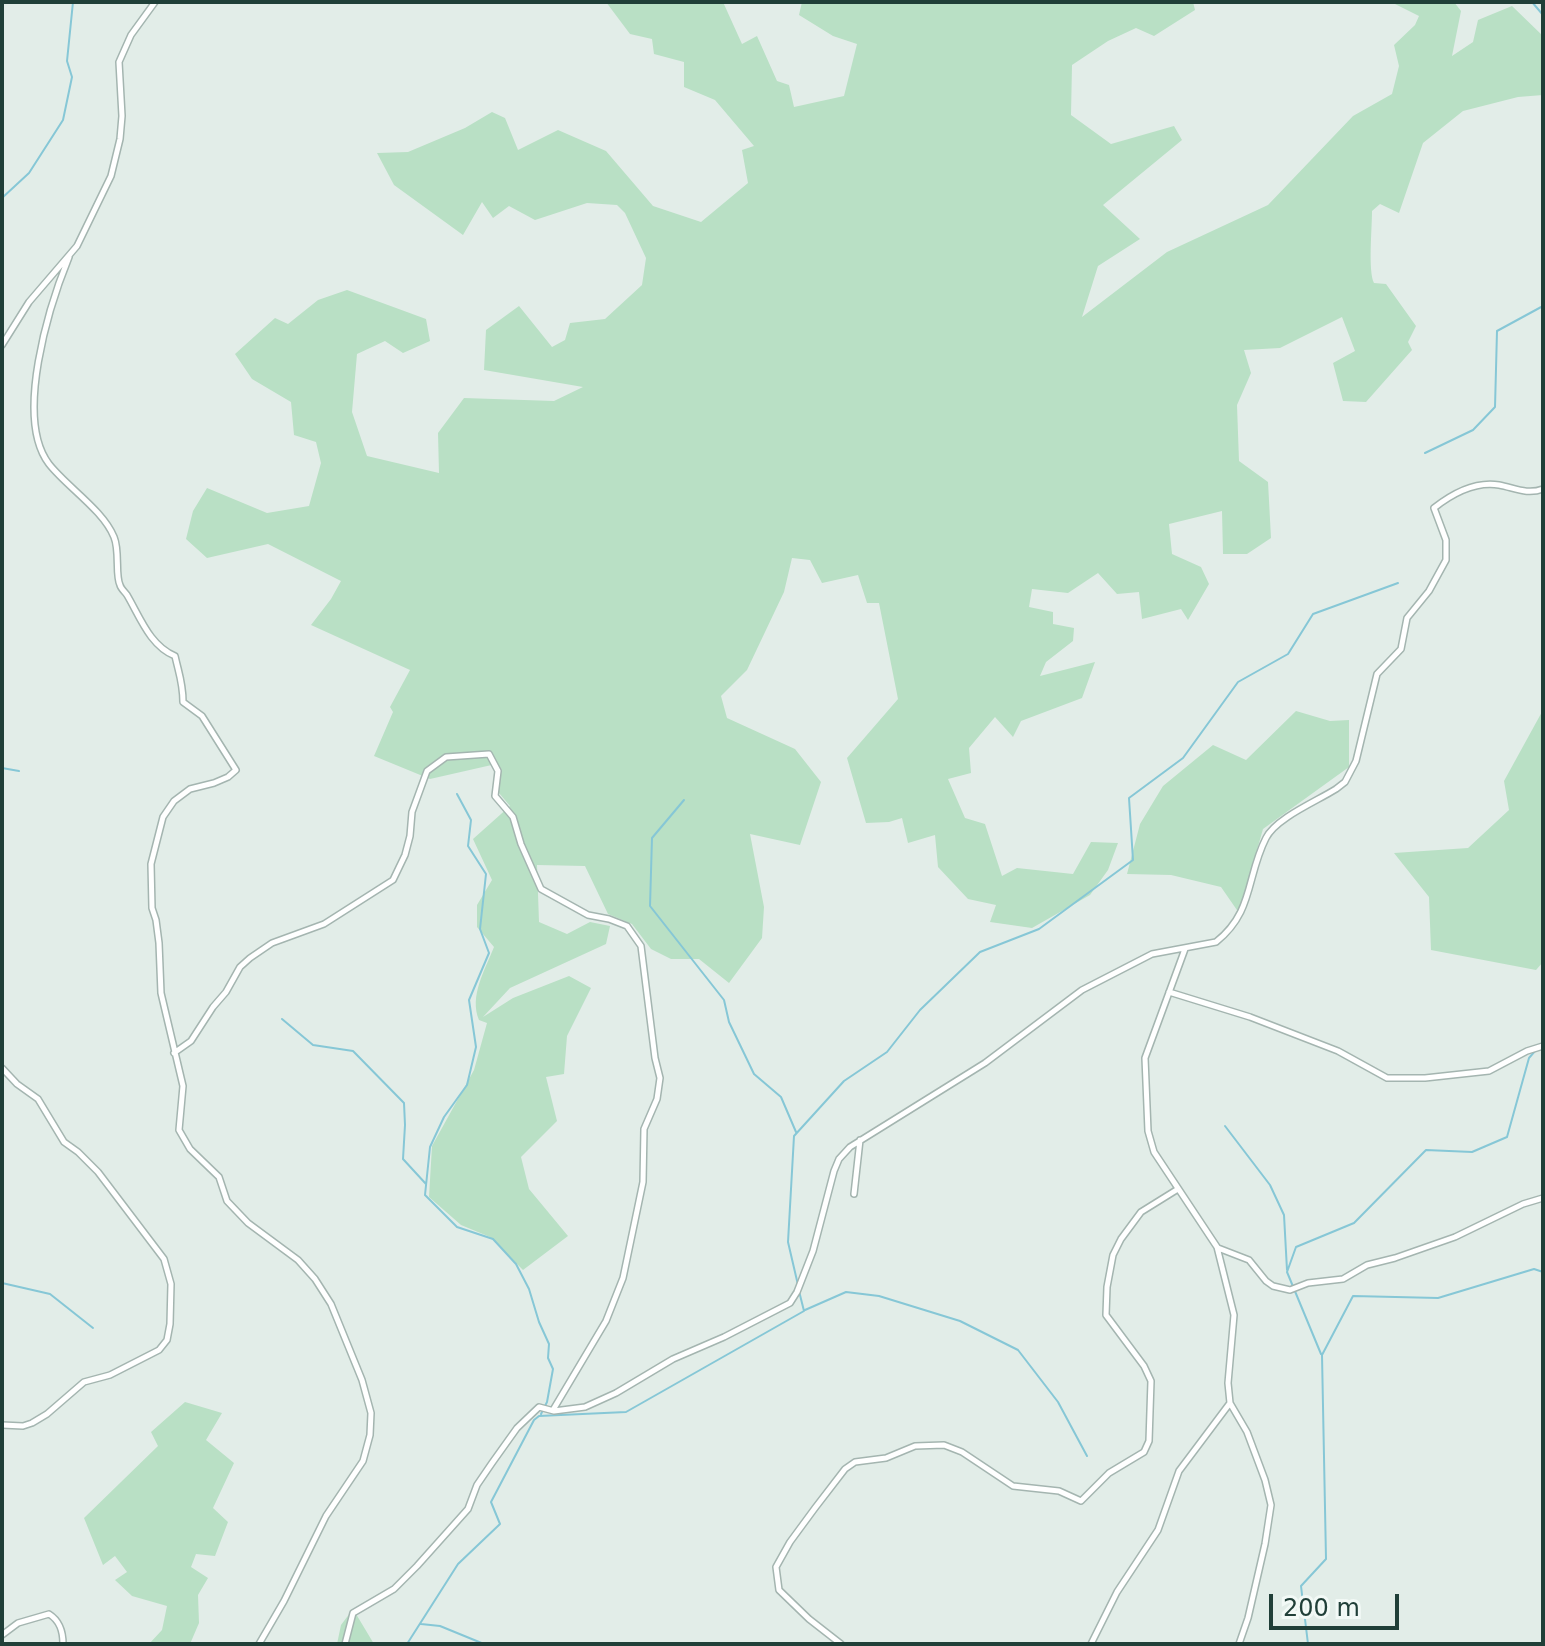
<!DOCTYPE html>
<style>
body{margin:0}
#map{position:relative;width:1545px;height:1646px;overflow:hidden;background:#e2ede8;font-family:"DejaVu Sans",sans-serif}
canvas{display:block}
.frame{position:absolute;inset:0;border:4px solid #203f38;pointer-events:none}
.scale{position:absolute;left:1269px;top:1594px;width:130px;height:36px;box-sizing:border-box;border:4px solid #203f38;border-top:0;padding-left:10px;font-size:24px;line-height:28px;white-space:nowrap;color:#203f38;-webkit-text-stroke:6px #f2f9f6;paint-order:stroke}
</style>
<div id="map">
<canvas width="1545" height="1646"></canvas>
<div class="frame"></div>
<div class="scale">200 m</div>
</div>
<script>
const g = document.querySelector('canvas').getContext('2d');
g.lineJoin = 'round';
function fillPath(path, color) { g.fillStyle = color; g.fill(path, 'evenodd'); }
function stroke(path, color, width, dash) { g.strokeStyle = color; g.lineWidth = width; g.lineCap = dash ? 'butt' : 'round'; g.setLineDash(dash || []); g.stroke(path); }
const green = new Path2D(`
 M606 2H723L742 44 757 36 777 81 789 85 794 107 844 96 857 44 833 36 799 15 802 2H1193L1195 10 1154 36 1136 28 1108 41 1072 65 1071 115 1111 144 1174 126 1182 140 1103 205 1140 239 1098 266 1082 317 1167 252 1268 205 1353 116 1392 94 1399 66 1394 45 1415 25 1419 16 1391 2H1454L1461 11 1452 56 1473 42 1478 20 1512 6 1543 36V95L1518 97 1463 111 1423 143 1399 213 1380 204 1372 211C1372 229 1368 271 1374 283L1386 284 1416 326 1408 342 1412 350 1366 402 1343 401 1333 363 1355 351 1342 317 1280 348 1244 350 1251 373 1237 405 1239 461 1268 482 1271 538 1247 554H1223L1222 511 1169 524 1172 554 1201 567 1209 584 1188 620 1181 609 1142 619 1139 592 1117 594 1098 573 1068 593 1032 589 1029 607 1053 612V624L1074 628 1073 641 1046 662 1040 676 1095 662 1082 698 1021 721 1013 737 995 717 969 748 971 773 948 779 965 818 985 824 1002 876 1017 868 1073 874 1091 842 1118 843 1108 870 1090 895 1032 928 990 922 996 905 968 899 938 867 935 835 908 843 902 818 889 822 866 823 847 758 898 699 879 603H867L858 575 822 583 810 560 792 558 784 592 747 670 721 696 727 718 795 749 821 782 800 845 750 834 764 907 762 938 729 983 699 959H671L651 949 632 924 608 914 585 866 537 865 539 922 567 934 590 922 610 926 606 944 510 988 483 1017 513 998 569 976 591 988 567 1036 564 1074 546 1077 557 1121 521 1157 529 1189 568 1236 523 1270 490 1237 461 1225 429 1197 432 1146 474 1070 487 1023 479 1020C469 996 485 970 494 947L477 927V905L492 880 473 839 510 806 499 793 496 764 430 779 374 756 393 712 390 707 410 670 311 625 331 599 341 581 268 544 207 558 186 539 193 511 207 488 267 513 309 506 321 463 316 442 294 435 291 402 252 379 235 354 275 318 288 324 318 300 347 290 426 319 430 341 403 353 385 341 357 354 352 412 367 456 439 473 438 433 464 398 554 401 583 387 484 370 486 330 519 306 552 347 565 340 570 323 605 319 642 285 646 258 625 213 617 205 587 203 535 220 509 206 493 218 482 202 463 235 394 185 377 153 408 152 465 128 492 112 505 118 518 150 558 130 606 151 653 206 701 222 748 183 742 150 754 146 715 100 684 87V62L654 54 652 39 630 34Z
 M1543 710V962L1536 970 1431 950 1429 897 1394 853 1468 848 1509 810 1504 781Z
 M1296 711 1330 721 1349 720V767L1263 829 1239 913 1221 887 1171 875 1127 874 1140 824 1163 786 1213 745 1246 760Z
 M185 1402 222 1413 206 1440 234 1463 213 1508 228 1522 215 1556 196 1554 191 1567 208 1578 198 1595 199 1623 190 1644H149L162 1630 167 1606 132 1596 115 1580 127 1572 115 1556 103 1565 84 1518 158 1446 151 1432Z
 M353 1609 374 1644H337L341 1625Z`);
const stream = new Path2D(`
 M1532 2 1543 15
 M2 198 29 173 63 120 72 77 67 61 73 2
 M1425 453 1473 430 1495 407 1497 331 1543 306
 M2 768 19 771
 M457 794 471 820 468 846 486 874 480 929 489 953 469 1000 476 1047 467 1085 444 1117 430 1147 425 1195 457 1227 493 1239 516 1264 529 1289 539 1322 549 1344 548 1358 553 1369 547 1402 541 1414
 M684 800 652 838 650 906 724 1000 729 1022 754 1074 781 1097 796 1132
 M282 1019 313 1045 353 1051 404 1103 405 1125 403 1159 426 1184
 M1225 1126 1270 1185 1284 1215 1287 1270
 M2 1283 50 1294 93 1328
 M798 1285 788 1242 794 1136 844 1081 887 1052 920 1010 980 952 1039 929 1133 860 1129 798 1183 758 1238 682 1288 654 1313 614 1398 583
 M805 1310 846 1292 879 1296 960 1321 1018 1350 1058 1402 1087 1456
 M1321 1354 1287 1272 1296 1247 1354 1223 1426 1150 1472 1152 1507 1137 1529 1058 1535 1051
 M421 1624 440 1626 484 1644
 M407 1644 458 1564 500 1524 491 1502 534 1420 539 1416 626 1412 804 1311 799 1291
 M1308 1644 1301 1586 1326 1559 1322 1355 1353 1296 1438 1298 1534 1269 1543 1272`);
const minor = new Path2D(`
 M69 257C49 306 14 418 49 464 67 487 103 510 114 537 120 551 115 575 120 585 121 589 125 592 127 595 140 617 150 646 175 656 179 674 183 683 183 702L202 716 236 770 228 777 214 783 190 789 174 801 163 817 151 864 152 908 156 920 159 943 161 993 183 1086 179 1130 190 1149 219 1177 227 1201 248 1223 298 1260 315 1279 331 1304 362 1380 371 1413 370 1435 363 1461 326 1516 284 1601 259 1644
 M2 345 29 302 77 246 111 176 120 139 122 116 119 62 131 35 155 2
 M1185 949 1145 1058 1148 1131 1154 1152 1217 1247 1234 1315 1228 1383 1230 1403 1247 1432 1265 1480 1271 1505 1265 1544 1248 1618 1239 1644
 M1169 992 1250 1017 1338 1051 1387 1078H1425L1489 1071 1527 1051 1543 1046
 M174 1053 191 1041 213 1007 226 992 240 967 250 958 272 943 324 924 393 880 405 855 410 836 412 812 427 771 446 757 489 754 498 771 495 796 513 817 521 844 541 889 588 915 609 919 627 926 641 946 655 1058 660 1078 657 1099 644 1129 643 1182 623 1278 606 1321 553 1410
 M2 1068 17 1084 38 1099 64 1142 78 1152 98 1172 164 1259 171 1284 170 1324 167 1340 159 1350 110 1375 84 1382 47 1414 32 1423 23 1426 2 1425
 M854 1194 860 1140
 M1218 1248 1249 1260 1266 1281 1273 1286 1290 1290 1308 1283 1343 1279 1367 1265 1395 1258 1455 1237 1523 1204 1543 1198
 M2 1635 18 1623 49 1614C60 1621 63 1631 63 1644
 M345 1644 353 1613 394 1589 417 1566 468 1509 477 1485 492 1463 517 1428 539 1407 554 1411 585 1407 616 1393 673 1359 724 1337 790 1303 797 1292 813 1251 834 1171 839 1159 850 1147 985 1063 1082 990 1152 954 1216 942C1254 912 1246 877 1266 838 1276 818 1317 801 1336 789L1345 782 1356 761 1377 674 1401 649 1407 618 1429 591 1446 560V540L1434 508C1453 493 1475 481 1499 485 1515 488 1527 495 1543 489
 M841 1644 809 1619 779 1590 776 1567 790 1542 815 1508 845 1469 855 1462 886 1458 915 1446 944 1445 962 1452 1013 1486 1059 1491 1081 1501 1109 1473 1144 1452 1149 1441 1151 1381 1144 1366 1106 1315 1107 1287 1113 1255 1121 1239 1141 1212 1178 1189
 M1091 1644 1117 1592 1158 1530 1179 1471 1230 1403`);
fillPath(green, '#b9e0c5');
stroke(stream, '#86c7d6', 2);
stroke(minor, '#a4b5b0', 8);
stroke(minor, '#fff', 5);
</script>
